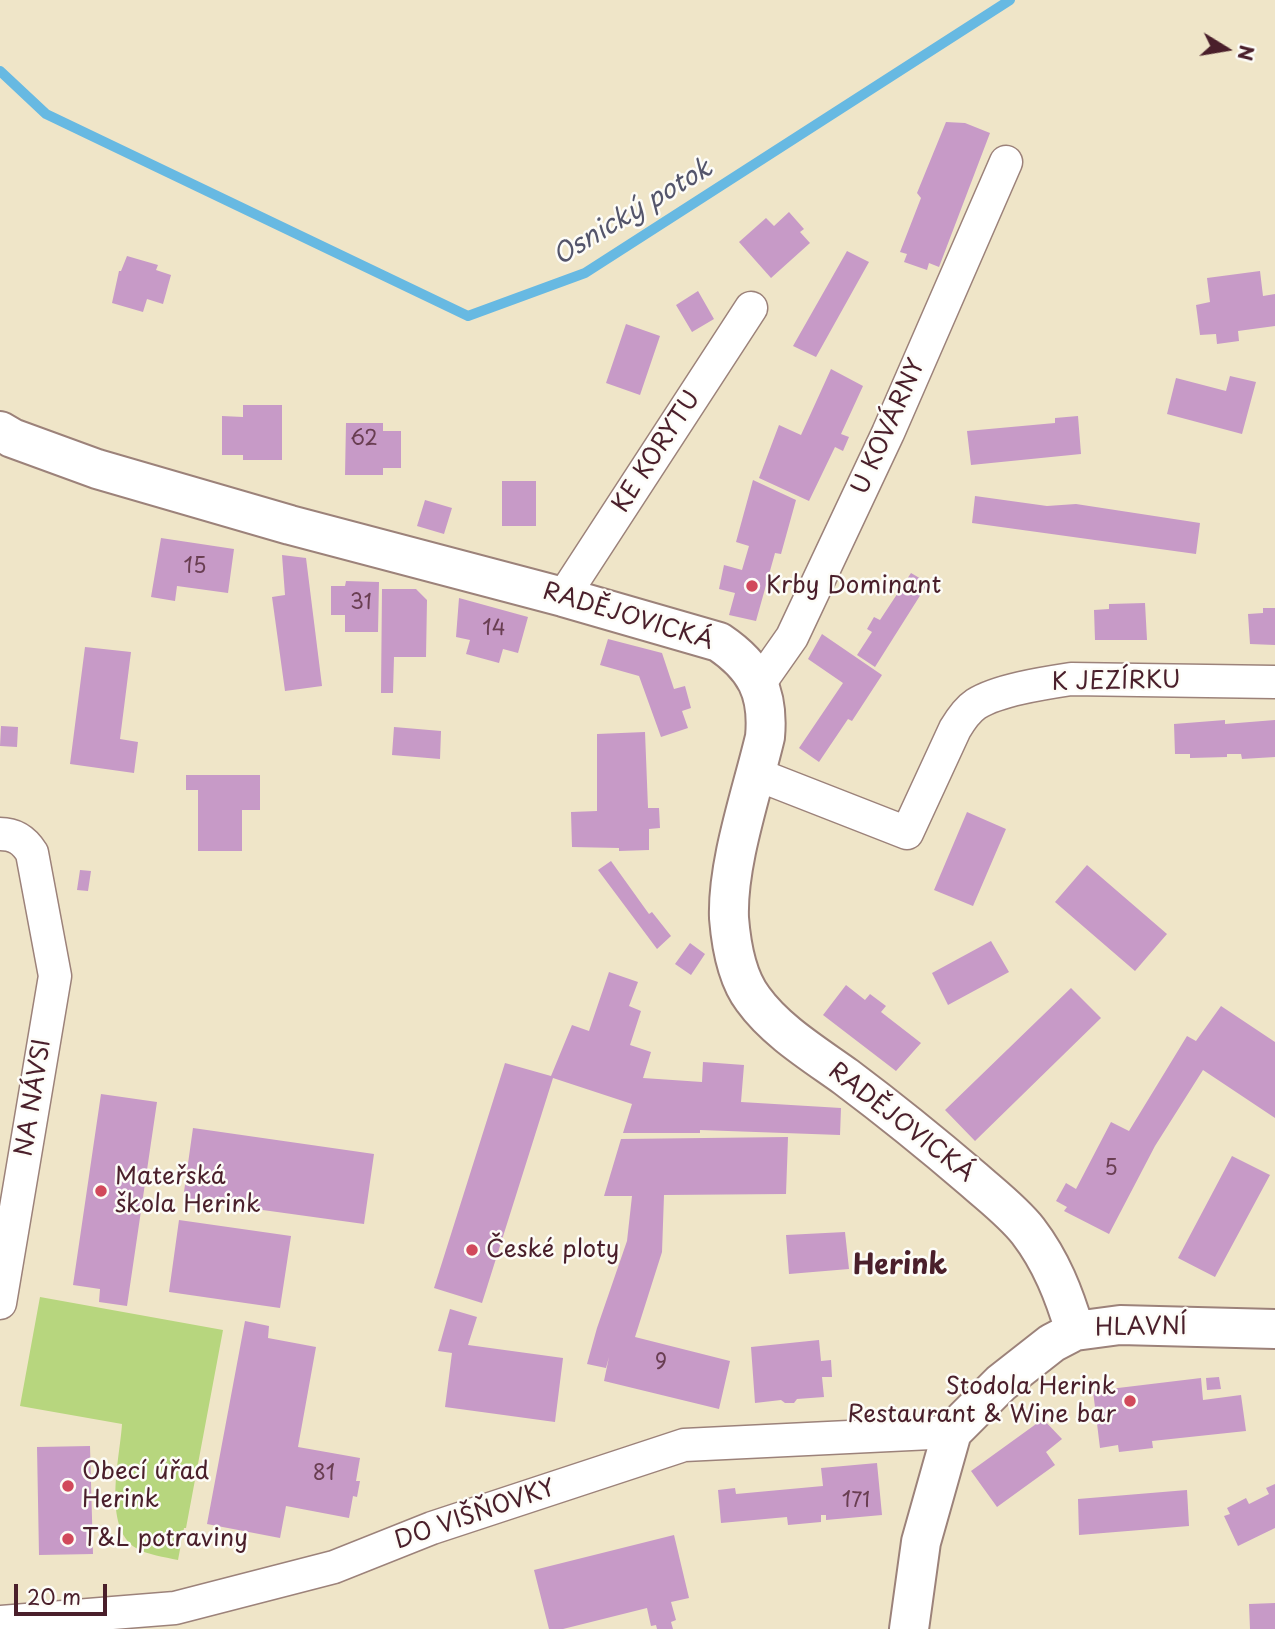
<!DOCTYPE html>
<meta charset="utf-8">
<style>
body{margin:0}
#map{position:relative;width:1275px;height:1629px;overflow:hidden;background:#efe5c8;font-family:"Playpen Sans",sans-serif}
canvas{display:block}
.north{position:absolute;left:1191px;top:14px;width:70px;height:70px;-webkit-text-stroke:5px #fdfcf7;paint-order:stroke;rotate:101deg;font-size:19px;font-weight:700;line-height:28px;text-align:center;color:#4a1f2b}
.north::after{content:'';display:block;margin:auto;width:24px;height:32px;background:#4a1f2b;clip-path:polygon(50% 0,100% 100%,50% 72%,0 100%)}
.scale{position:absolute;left:14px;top:1584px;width:93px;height:32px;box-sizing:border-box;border:4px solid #4a1f2b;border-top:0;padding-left:9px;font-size:21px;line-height:24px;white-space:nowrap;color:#4a1f2b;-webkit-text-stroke:5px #fdfcf7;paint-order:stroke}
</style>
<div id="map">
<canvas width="1275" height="1629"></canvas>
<div class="north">N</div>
<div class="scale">20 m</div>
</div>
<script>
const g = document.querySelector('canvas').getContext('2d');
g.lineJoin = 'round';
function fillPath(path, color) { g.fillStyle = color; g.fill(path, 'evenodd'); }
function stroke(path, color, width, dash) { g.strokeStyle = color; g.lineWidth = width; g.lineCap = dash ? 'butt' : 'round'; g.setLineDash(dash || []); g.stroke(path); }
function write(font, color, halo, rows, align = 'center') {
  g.font = font + ' "Playpen Sans",sans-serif'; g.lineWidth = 5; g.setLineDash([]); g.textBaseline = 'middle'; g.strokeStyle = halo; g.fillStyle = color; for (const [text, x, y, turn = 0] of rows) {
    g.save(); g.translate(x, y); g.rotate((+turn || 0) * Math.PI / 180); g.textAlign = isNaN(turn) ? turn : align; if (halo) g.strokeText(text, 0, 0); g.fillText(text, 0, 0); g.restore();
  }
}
const green = new Path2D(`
 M40 1297 223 1330 186 1528H184L178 1560C164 1557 148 1555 136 1548 102 1527 120 1458 122 1424L20 1406Z`);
const stream = new Path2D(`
 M0 71 46 114 468 316 585 273 1010 0`);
const building = new Path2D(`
 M946 122 965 123 990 133 939 267 929 263 927 270 904 262 907 254 900 252 921 198 917 193Z
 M789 212 804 229 800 232 810 243 771 278 739 242 766 218 774 226Z
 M847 251 869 262 816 357 793 346Z
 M127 256 158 265 156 270 171 275 163 304 147 299 143 312 112 303 119 271H121Z
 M1260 271 1263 296 1275 294V326L1238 331 1239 341 1217 344 1216 334 1200 335 1196 305 1210 302 1207 278Z
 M698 291 714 319 692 332 676 305Z
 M626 324 660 336 640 395 606 383Z
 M831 369 863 386 841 434 849 437 843 451 835 447 809 501 759 478 779 425 801 435Z
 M1230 376 1256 382 1242 434 1167 414 1176 378 1226 391Z
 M243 405H282V460H243V455H222V416L243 417Z
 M1078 416 1081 454 971 465 967 431 1055 423V418Z
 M346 423H383V431H401V468H383V475H345Z
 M753 480 796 500 781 554 775 553 756 621 729 615 735 593 719 589 724 565 742 570 749 546 736 542Z
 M502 481H536V526H502Z
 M975 496 1047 506 1076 504 1200 523 1196 554 972 523Z
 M425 500 452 508 444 534 417 526Z
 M161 538 234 549 228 593 177 586 175 601 151 597Z
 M282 555 306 558 322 686 285 691 272 597 285 595Z
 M911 573 928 583 875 667 857 655 872 632 867 629 874 617 880 620Z
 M346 581 379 582 378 632H345V615H331V586H345Z
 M382 589H416L427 600 426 657H394L393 693H381Z
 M459 598 528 617 518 653 503 649 499 663 466 654 470 640 456 637Z
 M1145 603 1147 640H1095L1094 610 1109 609V604Z
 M1263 608H1275V645L1250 644 1248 614 1263 613Z
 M822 634 882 675 852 721 848 719 819 762 799 748 843 683 808 659Z
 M608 639 662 653 674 689 685 686 691 708 682 711 688 728 661 737 639 676 600 665Z
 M85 647 131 652 120 739 138 742 134 773 70 764Z
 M1225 720V724L1275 720V757L1242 759 1241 754H1227V757L1190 758V754H1175L1174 724Z
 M1 726 18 727 17 747 0 746Z
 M394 727 441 731 440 759 392 755Z
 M645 732 648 808H659L660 828 649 829V850L619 851V848L572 847 571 812 597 811V734Z
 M186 775H260V810H242V851H198V790H186Z
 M967 812 1006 829 973 906 934 890Z
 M611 861 649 914 652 912 671 936 657 949 598 870Z
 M1087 865 1167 934 1135 971 1055 902Z
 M80 870 91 871 88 891 77 890Z
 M991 941 1009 972 948 1005 932 973Z
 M690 943 705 954 691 975 675 964Z
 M609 972 638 982 629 1006 641 1011 630 1045 651 1052 643 1078 702 1082 703 1062 744 1065 741 1102 841 1108 840 1135 700 1130V1133H623L632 1104 553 1078 482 1303 434 1288 505 1063 551 1076 572 1025 589 1031Z
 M846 985 865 1000 870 994 886 1006 881 1012 921 1043 896 1071 823 1015Z
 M1071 988 1101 1018 975 1141 945 1110Z
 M1221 1006 1275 1042V1118L1203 1070 1155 1146 1109 1234 1064 1211 1067 1207 1056 1201 1066 1183 1076 1189 1111 1122 1129 1131 1187 1036 1196 1041Z
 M101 1094 157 1102 127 1306 99 1302 100 1289 73 1285Z
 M193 1128 374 1154 364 1224 183 1199Z
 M788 1137 786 1194 664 1195 662 1252 635 1337 730 1361 719 1409 604 1381 609 1357 606 1368 587 1364 597 1328 627 1241 632 1196H604L621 1139Z
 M1232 1156 1270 1175 1215 1277 1178 1258Z
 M179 1220 291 1236 280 1308 169 1292Z
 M845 1232 849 1269 789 1274 786 1235Z
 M450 1309 477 1317 468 1345 563 1358 555 1422 445 1407 452 1353 438 1351Z
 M245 1321 269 1326 268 1338 316 1347 298 1447 360 1458 356 1481H360L357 1497 353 1496 349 1518 286 1506 280 1538 207 1524Z
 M819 1340 821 1361 831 1360 832 1377H822L824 1397 797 1399 794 1403H785L781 1400 755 1403 751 1347Z
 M1219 1377 1221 1389 1207 1390 1206 1378Z
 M1201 1378 1203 1400 1241 1395 1246 1431 1152 1441 1153 1448 1119 1452 1118 1445 1100 1448 1093 1391Z
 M1043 1419 1062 1439 1046 1452 1055 1465 997 1507 971 1471Z
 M90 1446 93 1554 39 1555 37 1447Z
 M877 1463 882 1515 826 1520V1515H821V1522L788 1525 787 1517 721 1523 718 1490 735 1488 736 1494 823 1486 821 1468Z
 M1275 1484V1528L1238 1546 1224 1516 1230 1514 1227 1508 1246 1498 1249 1504 1269 1494 1266 1488Z
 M1187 1490 1189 1526 1079 1535 1078 1499Z
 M674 1535 689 1598 671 1602 676 1620 671 1622 673 1629H657L656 1625 651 1626 647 1608 563 1629H549L534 1570Z
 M1275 1603V1629H1250L1249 1604Z`);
const minor = new Path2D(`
 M563 597 751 308
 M759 684 792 637 888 433 1006 162
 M756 774 907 833 955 729C961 719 967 710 976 704 998 690 1045 683 1071 679L1275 682
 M0 834C15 834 24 840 32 853L55 976 0 1303
 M0 1622 175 1608 334 1567 432 1528 684 1445 952 1432`);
const tertiary = new Path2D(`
 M0 431 12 438 97 469 290 525 563 597 719 642C756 667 769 693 765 737 752 792 727 863 729 918 731 943 737 978 753 999 776 1031 814 1054 846 1077 890 1110 932 1144 974 1180 992 1196 1013 1212 1028 1231 1051 1261 1064 1294 1075 1331
 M909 1629 921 1542 952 1432 1001 1383 1052 1343 1075 1331 1120 1325 1275 1329`);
const markers = [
 [752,586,7,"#d1495b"],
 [101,1191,7,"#d1495b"],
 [472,1250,7,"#d1495b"],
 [1130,1401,7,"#d1495b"],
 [68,1486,7,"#d1495b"],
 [68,1539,7,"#d1495b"]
];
const numberNames = [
 ["62",364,439],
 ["15",195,567],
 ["31",361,603],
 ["14",494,629],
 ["5",1111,1169],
 ["9",661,1363],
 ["81",324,1474],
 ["171",856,1501]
];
const streetNames = [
 ["U KOVÁRNY",889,427,-66],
 ["KE KORYTU",657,452,-57],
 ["RADĚJOVICKÁ",628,617,17],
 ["K JEZÍRKU",1116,682,-1],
 ["NA NÁVSI",34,1098,-81],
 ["RADĚJOVICKÁ",901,1123,38],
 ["HLAVNÍ",1141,1328,-1],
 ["DO VIŠŇOVKY",475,1515,-19]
];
const poiNames = [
 ["Krby Dominant",766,586],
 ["Mateřská",115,1177],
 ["škola Herink",115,1205],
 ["České ploty",486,1250],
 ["Stodola Herink",1116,1387,"right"],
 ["Restaurant & Wine bar",1116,1415,"right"],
 ["Obecí úřad",82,1472],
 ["Herink",82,1500],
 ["T&L potraviny",82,1539]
];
const waterNames = [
 ["Osnický potok",633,213,-31]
];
const quarterNames = [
 ["Herink",900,1266]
];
fillPath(green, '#b7d67e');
stroke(stream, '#67b9e2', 10);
fillPath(building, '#c79ac7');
stroke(minor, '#9c827a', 35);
stroke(tertiary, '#9c827a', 42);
stroke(minor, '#fff', 32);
stroke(tertiary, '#fff', 38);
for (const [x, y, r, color] of markers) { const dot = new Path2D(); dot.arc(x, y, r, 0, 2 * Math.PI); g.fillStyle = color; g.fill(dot); stroke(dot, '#fdfcf7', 2.5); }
write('21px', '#693e52', null, numberNames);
write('24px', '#4a1f2b', '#fdfcf7', streetNames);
write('24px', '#4a1f2b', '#fdfcf7', poiNames, 'left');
write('italic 26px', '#54556b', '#fdfcf7', waterNames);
write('bold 28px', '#4a1f2b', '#fdfcf7', quarterNames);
</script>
